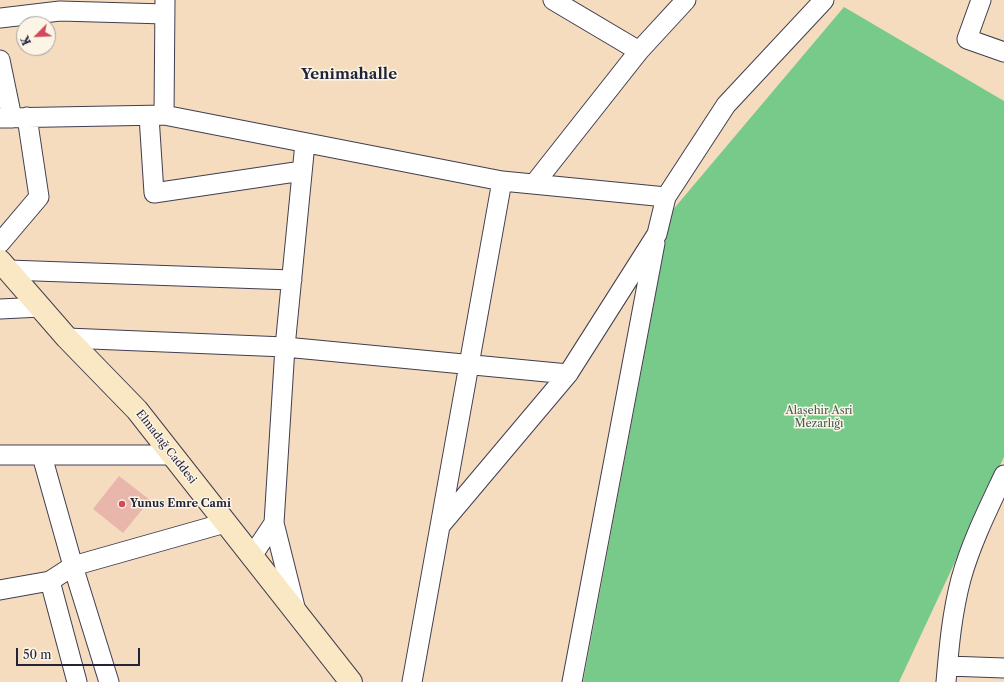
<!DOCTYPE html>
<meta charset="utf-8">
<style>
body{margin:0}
#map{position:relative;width:1004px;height:682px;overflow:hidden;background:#f5dcbf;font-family:"Libre Caslon Text",serif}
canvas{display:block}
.north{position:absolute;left:16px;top:16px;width:40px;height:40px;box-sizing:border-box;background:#fcf5e5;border:1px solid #a5a1a1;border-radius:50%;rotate:246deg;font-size:11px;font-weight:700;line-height:16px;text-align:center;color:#22223b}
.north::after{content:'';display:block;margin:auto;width:14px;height:18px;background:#d1495b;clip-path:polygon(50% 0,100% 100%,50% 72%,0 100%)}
.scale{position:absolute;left:16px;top:648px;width:124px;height:18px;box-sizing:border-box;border:2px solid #22223b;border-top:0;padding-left:5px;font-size:12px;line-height:14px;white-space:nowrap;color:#22223b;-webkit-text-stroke:3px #fcf5e5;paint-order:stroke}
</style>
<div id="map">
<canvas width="1004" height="682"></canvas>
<div class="north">K</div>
<div class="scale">50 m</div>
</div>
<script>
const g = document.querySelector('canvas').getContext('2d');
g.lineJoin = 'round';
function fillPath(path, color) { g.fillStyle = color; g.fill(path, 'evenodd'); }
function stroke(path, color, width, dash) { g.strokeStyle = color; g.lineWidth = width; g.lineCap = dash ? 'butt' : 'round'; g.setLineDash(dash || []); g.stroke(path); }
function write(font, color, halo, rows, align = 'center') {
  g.font = font + ' "Libre Caslon Text",serif'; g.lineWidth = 3; g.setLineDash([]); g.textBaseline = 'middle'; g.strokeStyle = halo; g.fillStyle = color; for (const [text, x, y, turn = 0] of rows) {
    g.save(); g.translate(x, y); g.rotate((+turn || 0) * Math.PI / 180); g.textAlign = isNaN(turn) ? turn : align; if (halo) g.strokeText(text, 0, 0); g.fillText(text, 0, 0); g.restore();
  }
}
const green = new Path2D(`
 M844 7 1004 101V457L899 682H583L671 212Z`);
const building = new Path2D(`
 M119 476 150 500 123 533 93 509Z`);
const street = new Path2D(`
 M553 0 639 51
 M981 0 967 39 1004 52
 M0 18 60 11 165 14
 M0 60 12 118
 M164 115 165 0
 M149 116 154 193 302 171
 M0 118 164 115 502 181 666 197
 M534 184 639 51 686 0
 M0 243 39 197 27 117
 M8 270 292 280
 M0 309 41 307
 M67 338 285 347 568 374
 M0 455H172
 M42 456 73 566 109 682
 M440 526 568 374 657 234 666 197 726 105 824 0
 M252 556 274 523
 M50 581 77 682
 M0 590 50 581 73 566 225 523
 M296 611 274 523 285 347 305 143
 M948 666 1004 668
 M412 682 502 181
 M572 682 655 243
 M946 682C949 647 952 613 961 579 971 543 988 509 1004 475`);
const secondary = new Path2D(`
 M0 261 67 338 137 410 351 682`);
const markers = [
 [122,504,4,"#d1495b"]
];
const parkNames = [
 ["Alaşehir Asri",819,411],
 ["Mezarlığı",819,424]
];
const streetNames = [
 ["Elmadağ Caddesi",166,447,52]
];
const poiNames = [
 ["Yunus Emre Cami",130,504]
];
const districtNames = [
 ["Yenimahalle",349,75]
];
fillPath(green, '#78ca8b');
fillPath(building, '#e8b6ab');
stroke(street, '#423e4f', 21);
stroke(secondary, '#423e4f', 24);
stroke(street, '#fff', 19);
stroke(secondary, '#fae7c3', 22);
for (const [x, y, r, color] of markers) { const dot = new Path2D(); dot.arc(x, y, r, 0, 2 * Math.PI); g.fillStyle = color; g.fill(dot); stroke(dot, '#fcf5e5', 1.5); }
write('11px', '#405d57', '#fcf5e5', parkNames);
write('11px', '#22223b', '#fcf5e5', streetNames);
write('bold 11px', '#22223b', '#fcf5e5', poiNames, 'left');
write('bold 15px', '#22223b', '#fcf5e5', districtNames);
</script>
